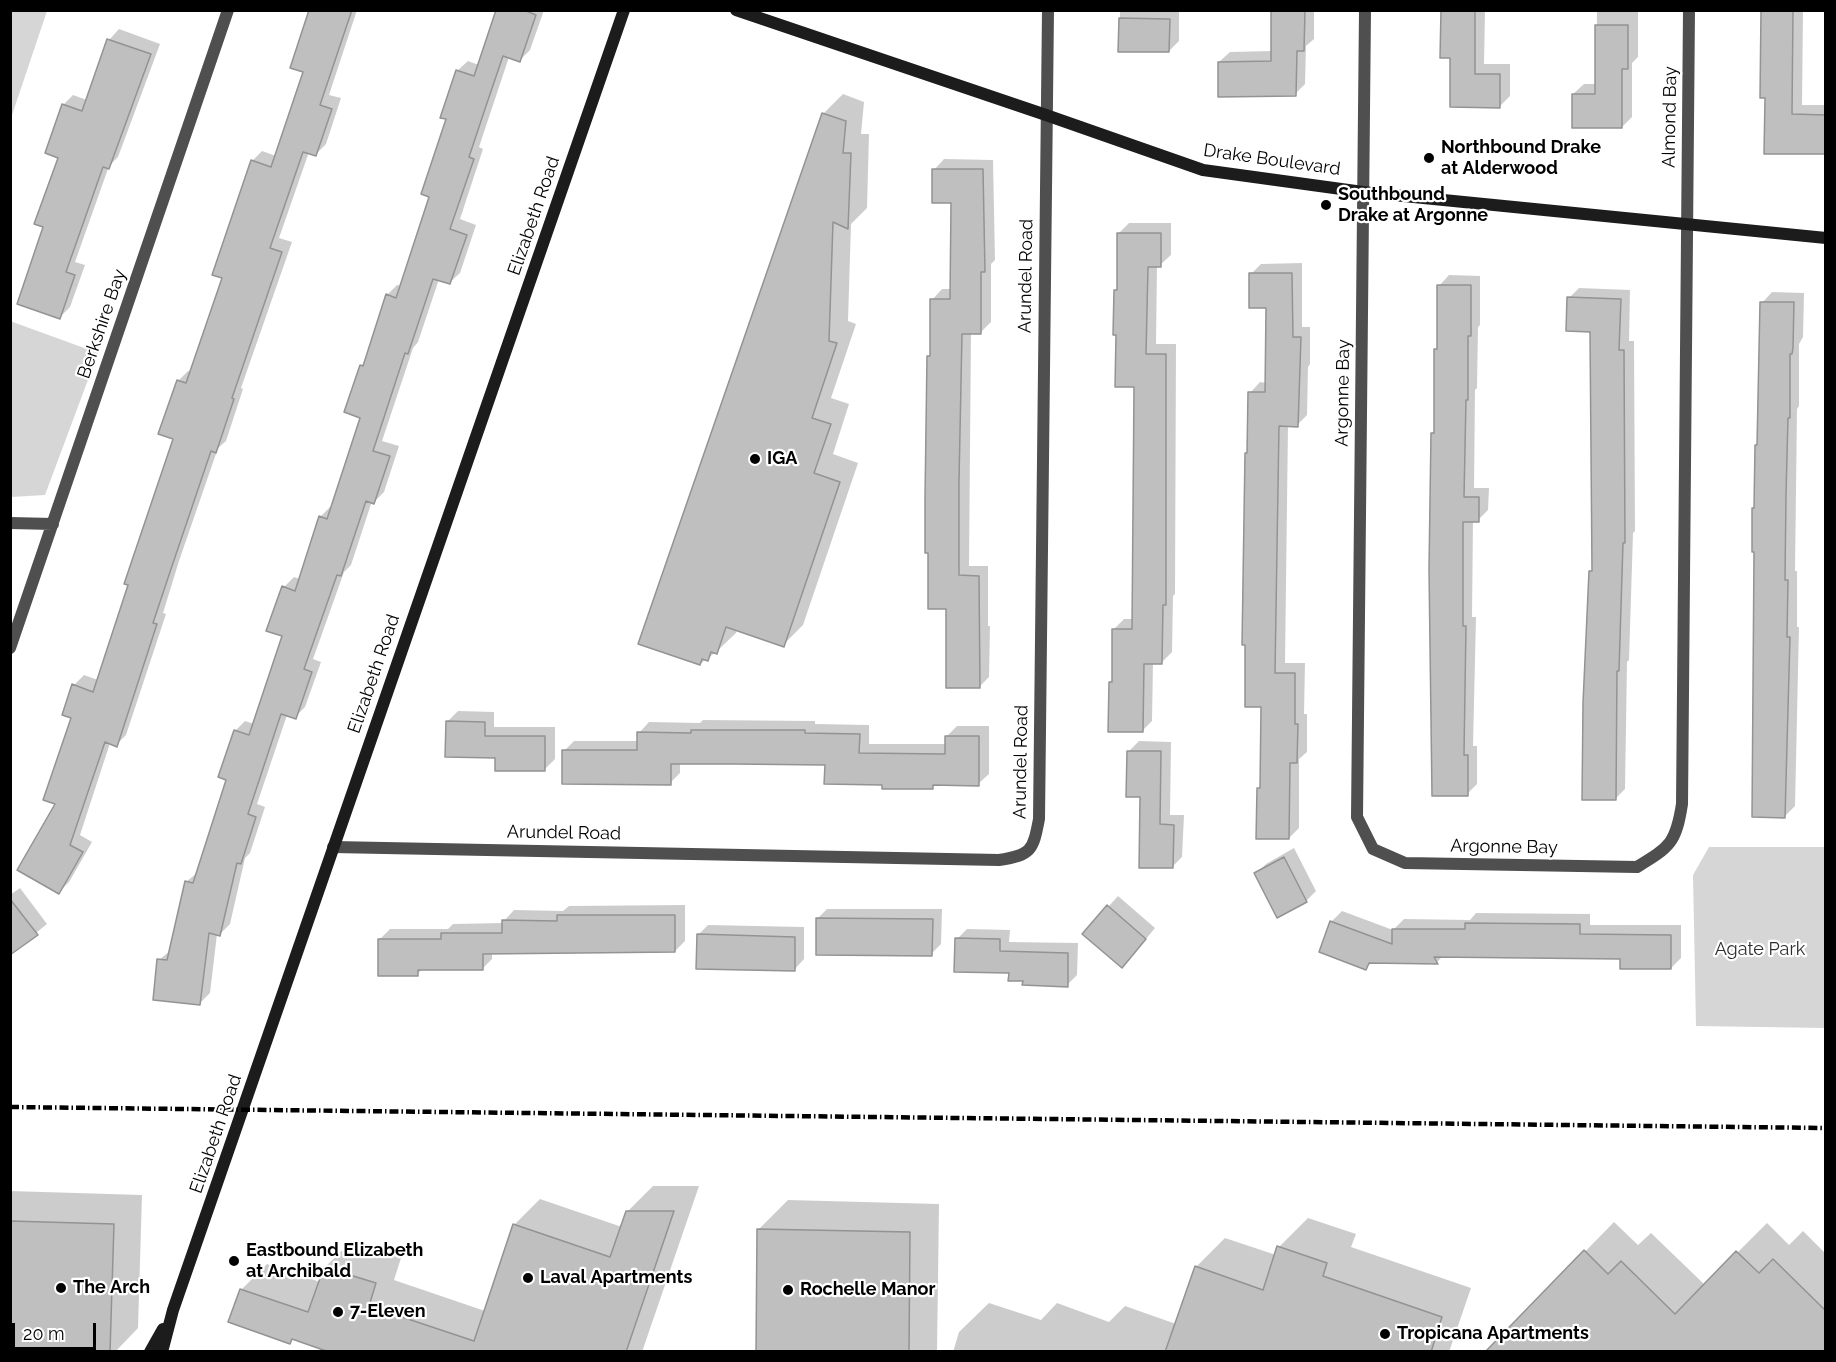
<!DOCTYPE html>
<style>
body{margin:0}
#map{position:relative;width:1836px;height:1362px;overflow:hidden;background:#fff;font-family:Raleway,sans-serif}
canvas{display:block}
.frame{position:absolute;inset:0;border:12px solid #000;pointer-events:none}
.scale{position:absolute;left:12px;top:1323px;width:84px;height:27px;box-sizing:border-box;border:3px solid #000;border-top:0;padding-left:8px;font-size:18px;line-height:21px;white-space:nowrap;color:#000;-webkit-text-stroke:4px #fff;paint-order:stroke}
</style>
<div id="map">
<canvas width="1836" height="1362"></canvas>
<div class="frame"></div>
<div class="scale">20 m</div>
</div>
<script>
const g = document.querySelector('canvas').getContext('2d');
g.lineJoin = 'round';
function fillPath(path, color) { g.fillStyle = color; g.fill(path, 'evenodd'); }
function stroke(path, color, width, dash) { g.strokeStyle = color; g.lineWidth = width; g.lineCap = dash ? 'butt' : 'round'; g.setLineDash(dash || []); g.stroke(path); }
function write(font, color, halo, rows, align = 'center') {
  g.font = font + ' Raleway,sans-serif'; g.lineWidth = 4.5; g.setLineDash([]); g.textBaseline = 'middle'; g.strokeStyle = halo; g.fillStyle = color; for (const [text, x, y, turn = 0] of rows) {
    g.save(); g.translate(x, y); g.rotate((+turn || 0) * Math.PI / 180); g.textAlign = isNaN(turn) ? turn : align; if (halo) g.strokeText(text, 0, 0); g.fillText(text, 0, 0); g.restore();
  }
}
const green = new Path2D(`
 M11 10 47 11 11 118 10 11Z
 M10 321 98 353 45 495 11 497Z
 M1709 847H1825V1028L1696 1026 1693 875Z`);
const shadow = new Path2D(`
 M311 10H357L329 95 341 98 326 144 316 154 309 152 279 238 292 242 241 388 243 389 226 441 218 448 179 561 163 613 166 614 126 735 116 745 110 743 80 835 92 842 69 882 59 892 57 803 73 717 74 685 84 675 98 680 175 438 178 381 188 371 191 372 224 277 252 161 262 151 276 156 305 71Z
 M497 10H544L530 50 520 60 509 57 479 147 483 149 460 219 476 225 460 273 449 283 439 279 418 342 413 348 382 441 399 446 384 492 374 502 372 501 351 565 344 572 313 659 321 662 305 707 295 717 287 715 257 804 265 807 250 853 245 858 230 924 220 934H217L210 993 200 1003 159 960 171 950 186 882 198 872 228 779 235 731 245 721 254 724 283 636 284 587 294 577 300 579 320 517 330 507 333 508 362 417 361 366 366 360 387 295 397 285 402 286 431 196 457 71 468 61 479 65Z
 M1120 10H1179V41L1169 51 1120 50Z
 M1273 10H1314V39L1306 46 1305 84 1295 94 1219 62 1230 52 1272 51Z
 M1442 10H1485L1484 64H1510V96L1499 107 1452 57Z
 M1597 10H1638V57L1632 63V117L1622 127 1573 94 1584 84H1596Z
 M1761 10H1803L1802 105H1826V152L1766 97Z
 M119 29 160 44 118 157 109 166 75 262 85 265 70 307 60 317 45 226 59 157 63 105 73 95 87 100 109 40Z
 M843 94 864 102 861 134H869L867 208 851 224 848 321 856 324 831 398 849 404 833 454 858 463 803 625 783 645 737 629 736 633 716 652 700 664 823 114Z
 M944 159 993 160 995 260 991 264V322L981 332H971L969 566H988V626H990L989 677 979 687 948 608 930 552 929 357 932 354V300L942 289H952L953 202 934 170Z
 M1129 223H1171V255L1160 265H1157L1156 344H1176L1175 594 1173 596 1172 652 1162 662H1153L1152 721 1142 731 1110 682 1113 679 1114 629 1124 619H1133L1136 386 1116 290 1118 287 1119 233Z
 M1302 263V327H1310V364L1308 367 1307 415 1297 425H1288L1285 663H1305L1304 714H1307V752L1299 759V828L1289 838 1258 789 1262 785 1263 705 1246 453 1249 450 1250 393 1260 382 1267 383V306L1251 274 1261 264Z
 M1449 275 1480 276V325L1478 327 1477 388 1475 390 1474 488H1489L1488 510 1478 520H1473L1472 617H1476L1473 746H1477V784L1467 794 1432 433 1435 430 1436 349 1438 347 1439 286Z
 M1579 288 1630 290 1629 341H1634L1635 531 1633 533 1629 660 1627 662 1625 789 1615 799 1590 572 1593 569 1592 330 1569 298Z
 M1772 292 1804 293 1803 337 1799 344V406L1797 409 1795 571H1797V627H1799L1795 806 1785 816 1756 506 1762 303Z
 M458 711 494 712V727H555V759L545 769 496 757 447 722Z
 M703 720 815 721V724L869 725V744H946L947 736 957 726H989V774L978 784H936L932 788 883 783 826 764 680 763V773L670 783 564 751 574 741H638L639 733 649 722 700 723Z
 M1139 741 1171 742 1170 815H1184L1182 857 1172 867 1141 795 1128 752Z
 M1294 848 1316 891 1306 901 1256 874 1266 864Z
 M20 888 47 924 10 954V895Z
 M1118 896 1155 928 1132 956 1084 934Z
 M685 905V941L675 951 492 952V959L482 969H423L417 974 379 940 390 929H448L453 924 504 923V921L514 910 563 911 569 906Z
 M827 909H942L941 944 931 954 817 919Z
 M1342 911 1393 930 1404 919 1470 920 1476 913 1590 914V925H1681V958L1671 968 1622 957 1444 955 1437 962H1372L1366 968 1321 951 1332 921Z
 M708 925 804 927V959L794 970 698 935Z
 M967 929 1010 930 1009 942 1078 943 1077 975 1067 985 1024 980 957 939Z
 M653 1186H699L642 1352H333L294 1338 290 1342 241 1290 267 1264 320 1282 325 1267 351 1242 401 1258 394 1280 485 1311 514 1225 540 1199 622 1227 627 1212Z
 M10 1191 142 1195 138 1328 115 1352H10Z
 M788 1200 939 1204 937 1352H757L759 1229Z
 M1308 1218 1356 1234 1351 1247 1471 1288 1449 1352H953L959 1332 989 1303 1041 1320 1057 1303 1109 1322 1125 1306 1176 1324 1196 1267 1225 1238 1276 1255 1279 1247Z
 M1614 1222 1638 1245 1651 1233 1705 1285 1767 1223 1789 1245 1803 1231 1826 1254V1352H1487Z`);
const building = new Path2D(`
 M309 10H352L320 105 332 109 316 156 303 152 270 248 282 252 232 398 234 399 216 453 211 451 170 572 153 623 157 624 117 747 105 742 89 789 70 845 83 852 59 894 17 870 55 804 43 800 71 718 62 715 72 684 93 692 128 585 124 584 173 439 158 434 177 380 186 383 222 278 212 275 251 160 271 167 303 72 290 68Z
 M496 10H524L536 15 520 62 503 56 486 106 469 157 474 159 450 229 467 235 450 284 433 279 408 354 405 353 373 451 390 456 374 504 366 501 341 576 337 575 304 669 312 672 296 719 281 714 248 814 256 817 241 864 237 863 220 936 209 933 200 1005 153 1000 157 959 167 960 185 881 193 883 226 780 218 777 234 730 249 735 282 636 266 631 282 586 295 591 319 516 327 519 360 418 344 412 360 365 363 366 386 294 396 298 429 197 421 194 446 119 440 118 456 70 474 76Z
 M1271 10H1305L1304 51H1297L1296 96 1218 97V62L1271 61Z
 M1441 10H1475V74H1500V108L1450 107V58H1440Z
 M1761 10H1793L1792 114 1826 115V154H1764L1765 98H1760Z
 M1119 18 1170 19 1169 52H1118Z
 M1595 25H1628V69H1622V128H1572V94H1595Z
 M107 39 151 54 109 169 103 167 66 272 75 275 60 319 17 304 43 227 34 224 58 158 45 153 62 104 82 111Z
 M822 113 846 121 843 153H851L848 229 833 222 829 341 837 343 812 418 831 424 814 473 840 482 784 647 726 627 717 654 711 652 708 661 702 659 700 665 638 644Z
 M932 169H983L985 272H981V334H962L959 481V575L979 576 980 688H946V609H928V553H925V499L927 356H930V299H950L951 203H932Z
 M1117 233H1161V267H1148L1146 354H1166V605H1163L1162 664H1144L1143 732H1108L1109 682H1112V629H1132L1134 387H1115L1116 335H1113L1114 290H1117Z
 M1249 273H1292L1293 337H1301L1298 427 1279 426 1275 673H1295V724H1298L1297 763H1290L1289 839H1256L1257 788H1260L1261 707H1245V645H1242L1245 453H1247L1248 392H1265L1266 308H1249Z
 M1437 285H1471V336H1468V400H1466L1464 497H1479V522H1463V626H1466L1464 755H1468V796H1432L1429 569 1431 433H1434V349H1437Z
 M1567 297 1621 299 1619 350H1624L1625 543H1623L1619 671H1617L1616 800H1582L1583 703 1589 571H1592L1590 332 1566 331Z
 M1760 302H1794L1793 348 1792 354H1790V418H1788L1786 495 1785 580H1788L1787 637H1790L1785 818 1752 817 1754 552H1752V508H1754L1755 445H1757Z
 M446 721 485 722V736H545V771H495V758L445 757Z
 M691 730H805V733L860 734 859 753 945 754V736H979V786L933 785V789H882V785L824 784 825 765 734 764H671V785L562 784V750H637V732L691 733Z
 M1127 751H1161L1160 824 1174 825 1173 868H1139L1140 797H1126Z
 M1284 857 1307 902 1277 918 1254 873Z
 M10 899 38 935 10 955Z
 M1107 905 1146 939 1122 968 1082 934Z
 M557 915H675V952L483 954V970H418V976H378V939H441V933H502V920L557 921Z
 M816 918 933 919 932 956 816 955Z
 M1330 921 1392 944V929H1465V923L1580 924V934L1671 935V969H1620V959L1434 957 1438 964 1369 963 1366 970 1319 952Z
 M697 934 795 937V971L696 969Z
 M955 938 1000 939V951L1068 953V987L1022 985 1023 981H1008L1009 973 954 972Z
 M626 1211H674L626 1352H329L292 1339 290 1344 228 1322 240 1289 308 1312 324 1267 376 1283 369 1306 474 1341 513 1224 610 1257Z
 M10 1221 114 1224 110 1352H10Z
 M757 1229 910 1232 909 1352H756Z
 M1277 1246 1327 1263 1323 1276 1442 1317 1431 1352H1165L1195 1266 1263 1290Z
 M1584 1250 1608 1274 1621 1261 1675 1314 1736 1251 1759 1273 1773 1259 1826 1311V1352H1485Z`);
const street = new Path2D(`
 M1365 10 1357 817 1373 849 1405 863 1637 867C1670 847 1676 843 1682 804L1689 10
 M10 523 53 524
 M10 648 228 10
 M333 847 999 860C1031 855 1033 851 1039 819L1048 10`);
const secondary = new Path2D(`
 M736 10 1046 115 1203 170 1363 192 1826 238
 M150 1352 163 1329
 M162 1352 173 1310 624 10`);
const rail = new Path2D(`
 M10 1107 1826 1128`);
const markers = [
 [1429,158,6,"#000"],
 [1326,205,6,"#000"],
 [755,459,6,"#000"],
 [234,1261,6,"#000"],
 [528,1278,6,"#000"],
 [61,1288,6,"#000"],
 [788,1290,6,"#000"],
 [338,1312,6,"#000"],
 [1385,1334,6,"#000"]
];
const streetNames = [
 ["Almond Bay",1670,117,-89],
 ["Drake Boulevard",1272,160,8],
 ["Elizabeth Road",534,216,-71],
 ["Arundel Road",1026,276,-89],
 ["Berkshire Bay",102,324,-71],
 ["Argonne Bay",1343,393,-89],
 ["Elizabeth Road",374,674,-71],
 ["Arundel Road",1021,762,-89],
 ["Arundel Road",564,833,1],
 ["Argonne Bay",1504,847,1],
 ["Elizabeth Road",216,1134,-71]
];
const poiNames = [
 ["Northbound Drake",1441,148],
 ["at Alderwood",1441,169],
 ["Southbound",1338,195],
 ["Drake at Argonne",1338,216],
 ["IGA",767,459],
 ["Eastbound Elizabeth",246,1251],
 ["at Archibald",246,1272],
 ["Laval Apartments",540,1278],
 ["The Arch",73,1288],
 ["Rochelle Manor",800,1290],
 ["7-Eleven",350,1312],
 ["Tropicana Apartments",1397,1334]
];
const parkNames = [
 ["Agate Park",1760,950]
];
fillPath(green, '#d6d6d6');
fillPath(shadow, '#0003');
fillPath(building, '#bfbfbf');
stroke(building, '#939393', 1.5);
stroke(street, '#4f4f4f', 12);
stroke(secondary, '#1c1c1c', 12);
stroke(rail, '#000', 4.5, [9, 3, 1.5, 3]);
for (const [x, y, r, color] of markers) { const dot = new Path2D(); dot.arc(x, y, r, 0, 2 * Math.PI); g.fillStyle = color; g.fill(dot); stroke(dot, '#fff', 2); }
write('18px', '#000', '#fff', streetNames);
write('bold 18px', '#000', '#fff', poiNames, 'left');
write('18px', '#2d2d2d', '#fff', parkNames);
</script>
